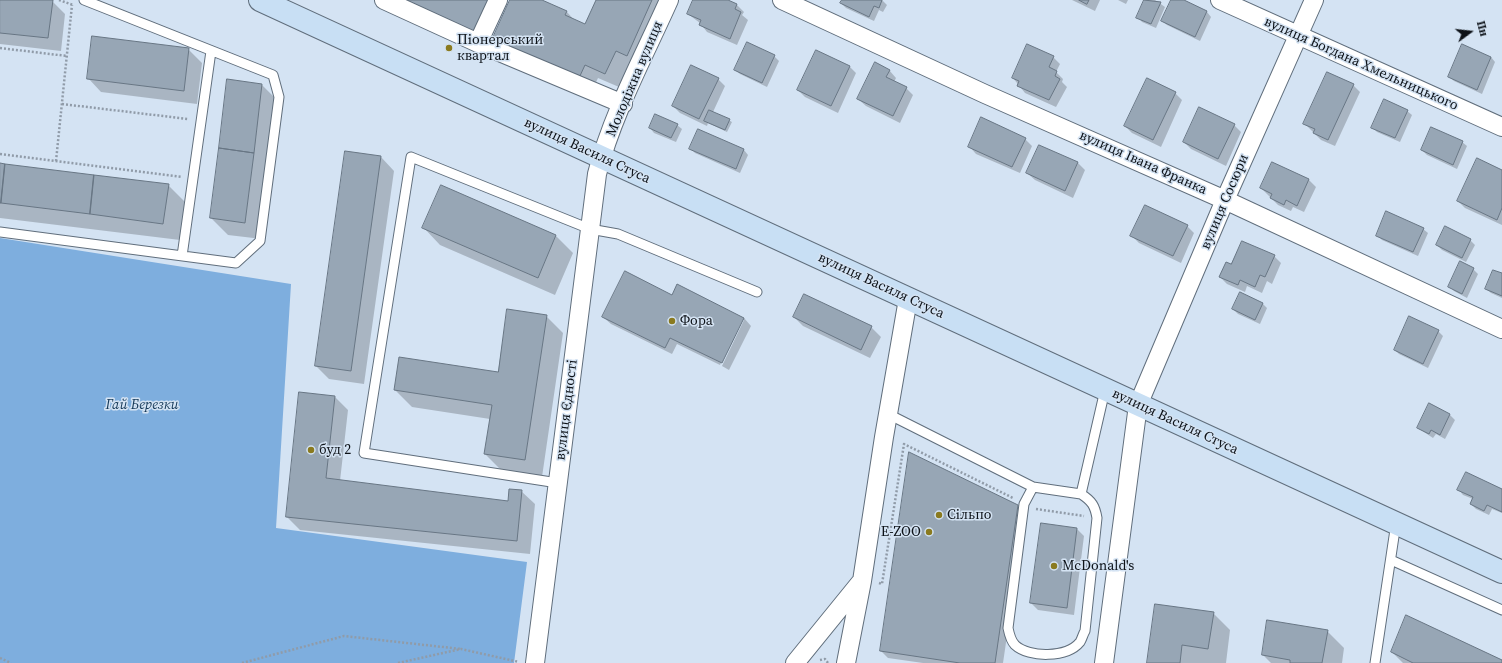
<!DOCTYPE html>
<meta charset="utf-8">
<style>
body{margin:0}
#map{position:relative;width:1502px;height:663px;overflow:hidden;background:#d4e3f3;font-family:"Source Serif 4",serif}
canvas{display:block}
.north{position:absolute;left:1450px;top:12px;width:40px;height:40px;-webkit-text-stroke:3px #d4e3f3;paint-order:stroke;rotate:75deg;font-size:11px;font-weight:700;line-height:16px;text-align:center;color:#0d1218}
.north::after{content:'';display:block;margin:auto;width:14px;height:18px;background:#0d1218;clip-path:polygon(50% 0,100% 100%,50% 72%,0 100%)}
</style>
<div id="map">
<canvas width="1502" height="663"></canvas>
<div class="north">Пн</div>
</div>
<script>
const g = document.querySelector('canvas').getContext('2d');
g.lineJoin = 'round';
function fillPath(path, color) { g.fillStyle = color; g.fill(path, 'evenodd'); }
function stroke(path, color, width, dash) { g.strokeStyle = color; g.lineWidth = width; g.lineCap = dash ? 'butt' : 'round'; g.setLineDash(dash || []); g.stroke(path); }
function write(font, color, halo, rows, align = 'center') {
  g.font = font + ' "Source Serif 4",serif'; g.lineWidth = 3; g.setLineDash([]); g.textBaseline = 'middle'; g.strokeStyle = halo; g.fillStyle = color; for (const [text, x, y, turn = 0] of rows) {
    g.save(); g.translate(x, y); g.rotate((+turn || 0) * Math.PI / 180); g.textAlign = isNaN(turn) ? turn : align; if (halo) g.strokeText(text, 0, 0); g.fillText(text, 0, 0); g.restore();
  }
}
const forest = new Path2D(`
 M0 238 291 284 276 528 527 562 514 663H0Z`);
const shadow = new Path2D(`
 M0 0 52 1 65 14 61 51 0 44Z
 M381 0H508L486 48Z
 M511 0H539L567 12 575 21 586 25 597 0H671L641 68 629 63 619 87 598 78 592 91Z
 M694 0H726L737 5 744 12 742 15 748 20 737 45 707 32 700 23 688 14Z
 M843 0H882L887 5 883 12 879 10 874 21 846 8 841 3Z
 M1072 0H1100L1095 11Z
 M1118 0H1128L1126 4Z
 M1145 0H1155L1165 7 1156 28 1142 22 1138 17Z
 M1172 0H1181L1207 12 1211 17 1200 41 1167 25 1162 21Z
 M188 49 202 63 197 104 101 92 88 78Z
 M774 56 779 61 767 87 740 74 735 70Z
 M1053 57 1060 64 1056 72 1063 79 1062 82 1067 87 1056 107 1025 93 1013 78Z
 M1491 57 1495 62 1482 94 1454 81 1449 77Z
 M849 66 856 73 838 113 805 97 798 90Z
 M889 70 896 78 894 82 906 88 913 95 900 123 866 106 858 99Z
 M718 79 725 86 713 112 732 122 727 132 708 123 707 126 680 113 673 106Z
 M228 80 262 85 275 98 262 239 228 235 211 218Z
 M1353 85 1360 92 1335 146 1321 140 1304 123Z
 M1175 93 1182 100 1161 147 1132 133 1125 126Z
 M1407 111 1412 115 1400 142 1377 132 1373 128Z
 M677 125 682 129 676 142 654 133 650 128Z
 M1234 125 1241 132 1226 166 1191 149 1184 142Z
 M698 131 744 150 748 155 740 173 695 153 691 149Z
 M1025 139 1032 146 1020 173 976 154 969 146Z
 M1462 142 1467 146 1457 169 1427 155 1422 150Z
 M1039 146 1078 163 1085 170 1073 198 1035 180 1027 173Z
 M346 152 381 157 394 171 364 384 329 379 316 366Z
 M0 165 168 185 185 202 180 240 0 218Z
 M1502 171V225L1465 208 1458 201Z
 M1309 180 1316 187 1304 212 1293 207 1291 211 1278 205 1261 188Z
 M441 186 556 236 573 253 555 295 440 245 423 227Z
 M1187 226 1194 233 1181 263 1139 243 1132 236Z
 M1423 229 1428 233 1418 256 1382 240 1377 235Z
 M1470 240 1475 245 1466 262 1442 250 1437 245Z
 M1274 256 1281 263 1272 284 1267 281 1262 293 1247 286 1245 292 1227 284 1220 277 1232 265Z
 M1460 263 1473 269 1478 274 1467 298 1454 291 1449 286Z
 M1502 274V298L1491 293 1486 289Z
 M678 286 744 318 751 326 729 370 722 366 744 320H742L720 365 677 344 672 354 611 324 603 317 673 296Z
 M1262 303 1267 308 1260 324 1238 314 1233 309Z
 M546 316 563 333 542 477 502 471 485 454 490 419 412 407 395 390 499 373Z
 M794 317 871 327 881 337 870 358 803 326Z
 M1438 331 1443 336 1428 368 1399 354 1395 350Z
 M300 393 335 397 348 410 340 481 509 502 521 491 535 504 530 554 300 530 287 517Z
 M1430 405 1450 415 1455 420 1445 439 1436 434 1433 438 1418 428Z
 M1459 490H1502V513L1492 509 1489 515 1476 509 1471 504 1473 499 1463 495Z
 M1017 506 1025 513 1003 663H923L888 658 881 651Z
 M1077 529 1084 536 1074 615 1038 610 1031 603Z
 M1213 613 1230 630 1226 663H1148Z
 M1327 631 1344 648 1342 663H1271L1263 655Z
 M1392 652 1502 661V663H1403Z`);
const building = new Path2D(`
 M0 0H53L48 38 0 33Z
 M395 0H489L473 35Z
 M510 0H542L567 11 565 15 585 24 596 0H652L627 56 616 51 605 74 585 65 579 78 492 40Z
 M693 0H728L737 4 735 9 741 12 730 39 699 25 701 20 687 14Z
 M842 0H882L879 8 874 6 869 17 840 3Z
 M1079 0H1089L1087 4Z
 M1144 0 1161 2 1151 24 1136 18Z
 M1171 0H1184L1207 11 1195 37 1161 21Z
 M92 36 189 48 184 91 87 79Z
 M747 42 775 55 762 83 734 70Z
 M1027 44 1054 56 1049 67 1057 71 1055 76 1060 79 1049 100 1017 86 1019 81 1012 78Z
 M1462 44 1491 57 1477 90 1448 77Z
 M816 50 850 66 831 106 797 90Z
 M875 62 890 70 886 77 907 87 893 116 857 99Z
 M691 65 719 78 699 119 672 106Z
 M1327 72 1354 84 1328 140 1313 133 1315 129 1303 124Z
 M1147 78 1176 92 1153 140 1124 126Z
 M227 79 262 84 254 153 219 148Z
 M1384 99 1408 110 1395 138 1371 128Z
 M1199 107 1235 124 1218 159 1183 142Z
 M709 110 730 119 725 130 704 121Z
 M655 114 678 124 671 138 649 128Z
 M981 117 1026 138 1012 167 968 147Z
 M1431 127 1463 141 1453 165 1421 150Z
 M698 129 744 149 736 169 689 149Z
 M1039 145 1078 162 1065 191 1026 173Z
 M219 148 254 153 245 223 210 218Z
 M345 151 381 156 351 371 315 366Z
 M1477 158 1502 170V208L1497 220 1457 201Z
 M1272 162 1309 179 1297 206 1286 200 1284 205 1270 198 1272 194 1260 188Z
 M0 163 5 164 1 203H0Z
 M5 164 94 175 90 214 1 203Z
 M94 175 169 184 163 224 90 214Z
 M441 185 556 235 538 278 422 228Z
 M1145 205 1188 225 1173 256 1130 236Z
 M1386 211 1424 228 1413 252 1376 236Z
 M1445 226 1471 239 1462 258 1436 245Z
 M1242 241 1275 255 1265 277 1260 275 1255 287 1240 280 1238 285 1219 277 1226 262 1231 264Z
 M1460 261 1474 268 1462 294 1448 287Z
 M1493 270 1502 273V296L1485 289Z
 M625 271 672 295 677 284 744 318 722 363 670 338 665 348 602 317Z
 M1240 292 1263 303 1255 320 1232 309Z
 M804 294 872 326 861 350 793 317Z
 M507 309 547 315 525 460 484 454 492 405 394 390 399 357 498 372Z
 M1409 316 1439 330 1423 364 1394 350Z
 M299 392 335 396 326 478 508 501 509 489 522 490 517 541 286 517Z
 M1429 403 1450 414 1440 435 1431 430 1429 434 1417 428Z
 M909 452 1018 505 995 663H960L880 651Z
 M1466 472 1502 489V512L1487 505 1484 511 1470 504 1473 497 1457 490Z
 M1041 523 1077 528 1067 608 1030 603Z
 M1155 604 1214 612 1208 649 1182 645 1180 663H1147Z
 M1406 615 1502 660V663H1413L1391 652Z
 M1267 620 1328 630 1322 663H1290V660L1262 655Z`);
const path = new Path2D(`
 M59 0 73 5
 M0 48 67 56
 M62 104 188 119
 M0 154 182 177
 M56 161 72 5
 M1036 509 1084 516
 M879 583 882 584 904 444 1013 498
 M0 658 11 663
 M820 660 825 659 828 663
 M242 663 344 636 461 649
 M398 663 461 649 519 662`);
const service = new Path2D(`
 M0 232 236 263 260 241 279 97 273 75 84 0
 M182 256 211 51
 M888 414 1033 487 1081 494 1105 390
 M558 483 364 453 411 157 590 229 618 234 757 292
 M1033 487 1024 504 1008 628C1009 633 1011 641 1015 645 1029 658 1067 658 1080 642 1082 639 1083 634 1085 631L1097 518C1095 506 1092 501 1081 494
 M1391 560 1502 610
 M1375 663 1396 523`);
const minor = new Path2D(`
 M384 0 478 43 623 104
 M782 0 985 94 1225 200 1502 329
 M1220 0 1502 127
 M478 43 498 0
 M535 663 597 174C612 115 644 56 669 0
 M795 663 860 583
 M846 663 862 581 884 437 908 299
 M1104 663 1138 405 1225 200 1314 0`);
const secondary = new Path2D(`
 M260 0 1502 572`);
const markers = [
 [449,48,4,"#8a7a1f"],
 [672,321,4,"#8a7a1f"],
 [311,450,4,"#8a7a1f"],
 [939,515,4,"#8a7a1f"],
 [929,532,4,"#8a7a1f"],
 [1054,566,4,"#8a7a1f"]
];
const poiNames = [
 ["Піонерський",457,40],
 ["квартал",457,56],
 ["Фора",680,321],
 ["буд 2",319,450],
 ["Сільпо",947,515],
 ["E-ZOO",921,532,"right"],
 ["McDonald's",1062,566]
];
const streetNames = [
 ["вулиця Богдана Хмельницького",1361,64,24],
 ["Молодіжна вулиця",635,79,-67],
 ["вулиця Василя Стуса",587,151,25],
 ["вулиця Івана Франка",1143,163,24],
 ["вулиця Сосюри",1225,202,-67],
 ["вулиця Василя Стуса",881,286,25],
 ["вулиця Єдності",567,410,-83],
 ["вулиця Василя Стуса",1175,422,25]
];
const parkNames = [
 ["Гай Березки",142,405]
];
fillPath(forest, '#7eaede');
fillPath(shadow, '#0003');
fillPath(building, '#97a6b5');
stroke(building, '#687684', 1);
stroke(service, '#606e7c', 11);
stroke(minor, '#606e7c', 20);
stroke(secondary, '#606e7c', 24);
stroke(path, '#909ba8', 2.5, [2, 2]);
stroke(service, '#fff', 9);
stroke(minor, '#fff', 18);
stroke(secondary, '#c8dff4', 22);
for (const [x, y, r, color] of markers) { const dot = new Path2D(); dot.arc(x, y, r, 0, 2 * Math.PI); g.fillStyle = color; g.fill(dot); stroke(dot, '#d4e3f3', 1.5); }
write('14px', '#0d1218', '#d4e3f3', poiNames, 'left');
write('14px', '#0d1218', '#d4e3f3', streetNames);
write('italic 14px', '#133757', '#d4e3f3', parkNames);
</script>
